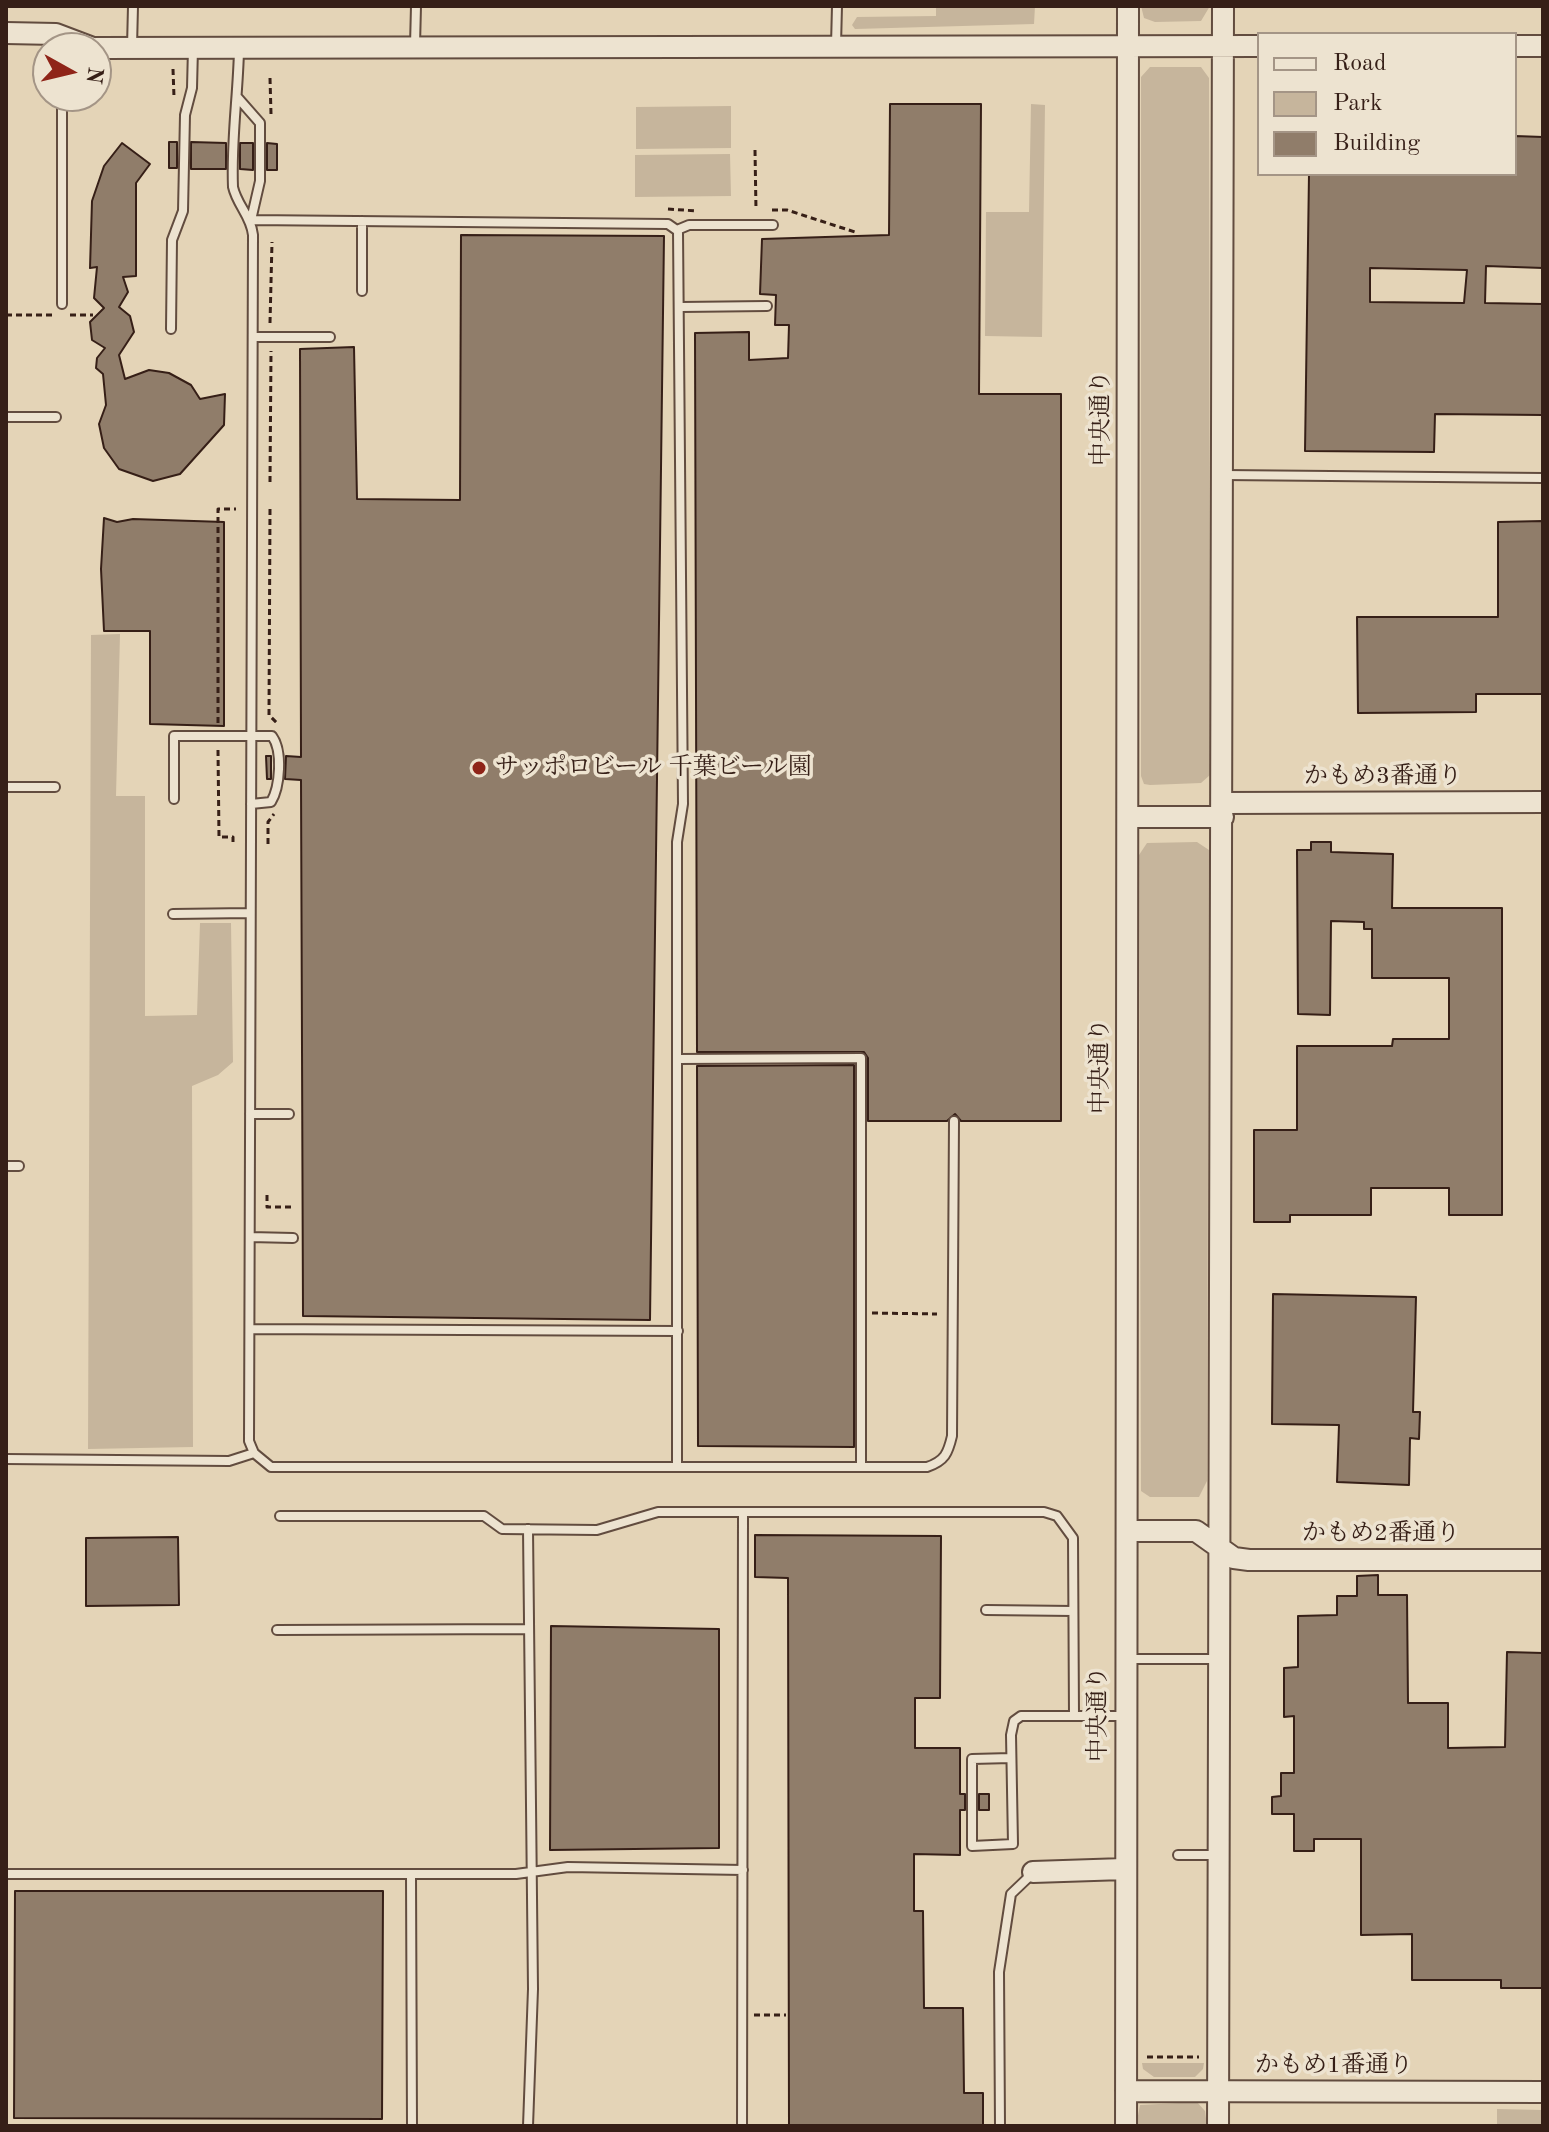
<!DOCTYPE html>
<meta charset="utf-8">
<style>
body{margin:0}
#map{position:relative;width:1549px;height:2132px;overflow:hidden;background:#e4d4b7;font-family:"Old Standard TT",serif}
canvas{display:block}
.frame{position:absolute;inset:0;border:8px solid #361f17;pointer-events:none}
.legend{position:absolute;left:1257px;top:32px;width:260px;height:144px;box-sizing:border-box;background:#ede3d0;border:2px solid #a49586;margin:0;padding:10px 14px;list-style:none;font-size:24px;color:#361f17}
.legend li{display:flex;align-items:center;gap:16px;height:40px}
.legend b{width:40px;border:2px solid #a49586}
.north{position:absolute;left:32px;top:32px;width:80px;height:80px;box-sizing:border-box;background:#ede3d0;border:2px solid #a49586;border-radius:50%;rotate:98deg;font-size:22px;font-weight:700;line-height:32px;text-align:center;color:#361f17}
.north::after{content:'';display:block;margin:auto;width:28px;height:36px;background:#8f2418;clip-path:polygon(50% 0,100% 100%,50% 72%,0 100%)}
</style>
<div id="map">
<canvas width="1549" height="2132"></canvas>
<div class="frame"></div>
<ul class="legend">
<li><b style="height:10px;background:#ede3d0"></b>Road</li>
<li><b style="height:22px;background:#c6b59c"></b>Park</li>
<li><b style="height:22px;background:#907d6a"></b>Building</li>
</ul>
<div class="north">N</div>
</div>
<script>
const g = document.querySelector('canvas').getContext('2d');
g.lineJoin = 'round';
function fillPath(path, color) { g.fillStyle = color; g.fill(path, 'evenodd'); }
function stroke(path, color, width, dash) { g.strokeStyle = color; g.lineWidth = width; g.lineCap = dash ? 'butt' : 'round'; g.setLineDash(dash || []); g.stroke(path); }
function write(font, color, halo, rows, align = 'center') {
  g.font = font + ' "Old Standard TT","Noto Serif JP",serif'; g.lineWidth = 7; g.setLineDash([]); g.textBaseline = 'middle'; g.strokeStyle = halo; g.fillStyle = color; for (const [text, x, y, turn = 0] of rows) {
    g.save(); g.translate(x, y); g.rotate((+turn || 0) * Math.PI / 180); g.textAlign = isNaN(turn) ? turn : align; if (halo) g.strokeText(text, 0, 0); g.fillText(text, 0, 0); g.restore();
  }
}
const green = new Path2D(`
 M936 6H1035L1034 24 855 29 852 25 857 17 936 16Z
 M1141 6H1210L1201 21 1155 22 1144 18Z
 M1150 67H1201L1209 78 1210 775 1201 783 1150 785 1144 784 1141 776V77Z
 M1031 104 1045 105 1042 337 985 336 986 212H1029Z
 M731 106V148L636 149V107Z
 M730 154 731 196 635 197V155Z
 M120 634 116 796H145V1016L197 1015 200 923H231L233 1062 218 1075 192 1086 193 1447 88 1449 91 635Z
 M1197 842 1209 850V858L1207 1481 1199 1497H1150L1141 1491 1139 855 1147 843Z
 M1142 2063H1204L1203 2069 1195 2077H1154L1143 2069Z
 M1197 2102 1205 2111 1207 2126H1136L1140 2105Z
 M1497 2109 1543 2110V2126H1497Z`);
const building = new Path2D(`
 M890 104H981L979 394H1061V1121H961L955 1114 947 1121H868V1058L864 1052H697L695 333 749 332V360L788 358 789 325H775L776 295 760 294 762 239 889 235Z
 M1515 136 1543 137V268L1486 266 1485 303 1543 304V415L1435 414 1434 452 1305 451 1309 174H1515ZM1370 268 1467 270 1464 303 1370 302Z
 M169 142H177V168H169Z
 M191 142 226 143V169H191Z
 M122 143 150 164 136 183V276L123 277 128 292 119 307 130 316 134 332 119 355 125 379 149 370 169 373 191 385 200 399 225 394 224 425 180 474 153 481 119 469 104 448 99 424 106 405 103 374 96 368 97 358 105 348 92 340 90 322 104 308 94 298 97 267 90 268 92 201 104 166Z
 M240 143H253V170L240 169Z
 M267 143 277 144V170H267Z
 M461 235 664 236 650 1320 303 1316 301 780 285 779 286 756 301 757 300 349 354 347 357 499 460 500Z
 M104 518 117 522 133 519 224 522V726L150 724V631H104L101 569Z
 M1543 521V694H1476V712L1358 713 1357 617H1498V522Z
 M266 756H271V779H267Z
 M1311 842H1331V852L1393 854 1392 908H1502V1215H1449V1188H1371V1215H1290V1222H1254V1130H1297V1046H1392L1393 1039H1449V978H1372V929H1364V922L1331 921 1330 1015 1298 1014 1297 850H1311Z
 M854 1065V1447L698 1446 697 1066Z
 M1273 1294 1416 1297 1413 1412H1420L1419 1439 1410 1438 1409 1485 1337 1482 1339 1425 1272 1424Z
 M755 1535 941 1536 940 1698H915V1748H960V1794H965V1810H960V1855L914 1854V1911H923L924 2008H963L964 2093H983V2126H789L788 1578 755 1577Z
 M178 1537 179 1605 86 1606V1538Z
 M1378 1575V1595H1407L1408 1703H1448V1748L1505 1747 1507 1652 1543 1653V1988H1501V1980H1412V1934L1361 1935V1839H1314V1851H1294V1814H1272V1797L1281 1796V1773H1294V1716L1284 1717V1668L1298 1667V1616L1337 1615V1596H1357V1576Z
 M551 1626 719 1629V1848L550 1850Z
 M979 1794H989V1810H979Z
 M15 1891H383L382 2119 14 2118Z`);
const path = new Path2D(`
 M173 69 174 97
 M270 78 271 114
 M755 150 756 210
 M668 209 697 211
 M772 210H787L858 233
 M6 315H54
 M70 315H93
 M270 323 272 242
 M270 482 271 351
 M270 509 269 715 277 723
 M218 723V509H236
 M218 750 219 837H233V845
 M268 844V822L274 814
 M267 1195V1207H292
 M872 1313 937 1314
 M754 2015H786
 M1147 2057H1199`);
const service = new Path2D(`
 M415 45 416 6
 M836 45 837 6
 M132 47 133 6
 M239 50C238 96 231 140 233 187 237 205 251 216 253 235L249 1441 254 1453 271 1467H927C945 1461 948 1453 952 1436L954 1121
 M238 98 260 123V181L251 220 668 224 678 231 683 804 677 842V1466
 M677 230 689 225H773
 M362 291V221
 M62 304V96
 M681 307 767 306
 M171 329 172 240 183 211 185 115 192 88 193 48
 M253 337H330
 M6 417H56
 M1224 475 1543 478
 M6 787H55
 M174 799V736H272C283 751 280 787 271 802L251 804
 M173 914 249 913
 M678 1059 861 1058V1467
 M250 1114H289
 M6 1166H19
 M250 1237 293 1238
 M250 1329 678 1331
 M6 1459 229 1461 254 1453
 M280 1516H484L502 1529 597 1530 658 1512H1044L1057 1516 1073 1538 1074 1716
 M528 1529 533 1989 528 2126
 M986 1610 1073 1611
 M277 1630 529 1629
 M1126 1659H1216
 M1011 1758 972 1759V1846L1013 1844 1011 1735 1014 1721 1021 1716H1124
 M1178 1855H1219
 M6 1874H516L568 1867 743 1870
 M411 1875 412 2126
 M742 2126 743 1513
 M1000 2126 999 1972 1011 1894 1033 1873`);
const tertiary = new Path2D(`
 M6 33 56 34 93 48
 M1515 46H1543
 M96 48 1259 46
 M1223 803 1543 802
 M1128 817H1223
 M1127 1531H1196L1234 1558 1249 1560H1543
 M1033 1872 1124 1869
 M1126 2091 1543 2092
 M1126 2126 1128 6
 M1218 2126 1223 6`);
const markers = [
 [479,768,8,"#8f2418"]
];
const streetNames = [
 ["中央通り",1102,418,-90],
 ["かもめ3番通り",1383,777],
 ["中央通り",1101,1066,-90],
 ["かもめ2番通り",1381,1534],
 ["中央通り",1099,1714,-90],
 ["かもめ1番通り",1334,2066]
];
const poiNames = [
 ["サッポロビール 千葉ビール園",495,768]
];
fillPath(green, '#c6b59c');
fillPath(building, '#907d6a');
stroke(building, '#361f17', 2);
stroke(service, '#624c3f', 12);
stroke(tertiary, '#624c3f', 24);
stroke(path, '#361f17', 3, [6, 4]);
stroke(service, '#ede3d0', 8);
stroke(tertiary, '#ede3d0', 20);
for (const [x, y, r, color] of markers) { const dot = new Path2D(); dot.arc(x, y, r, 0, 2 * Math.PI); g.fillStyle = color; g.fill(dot); stroke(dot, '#ede3d0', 3); }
write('24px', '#361f17', '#ede3d0', streetNames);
write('24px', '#361f17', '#ede3d0', poiNames, 'left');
</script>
